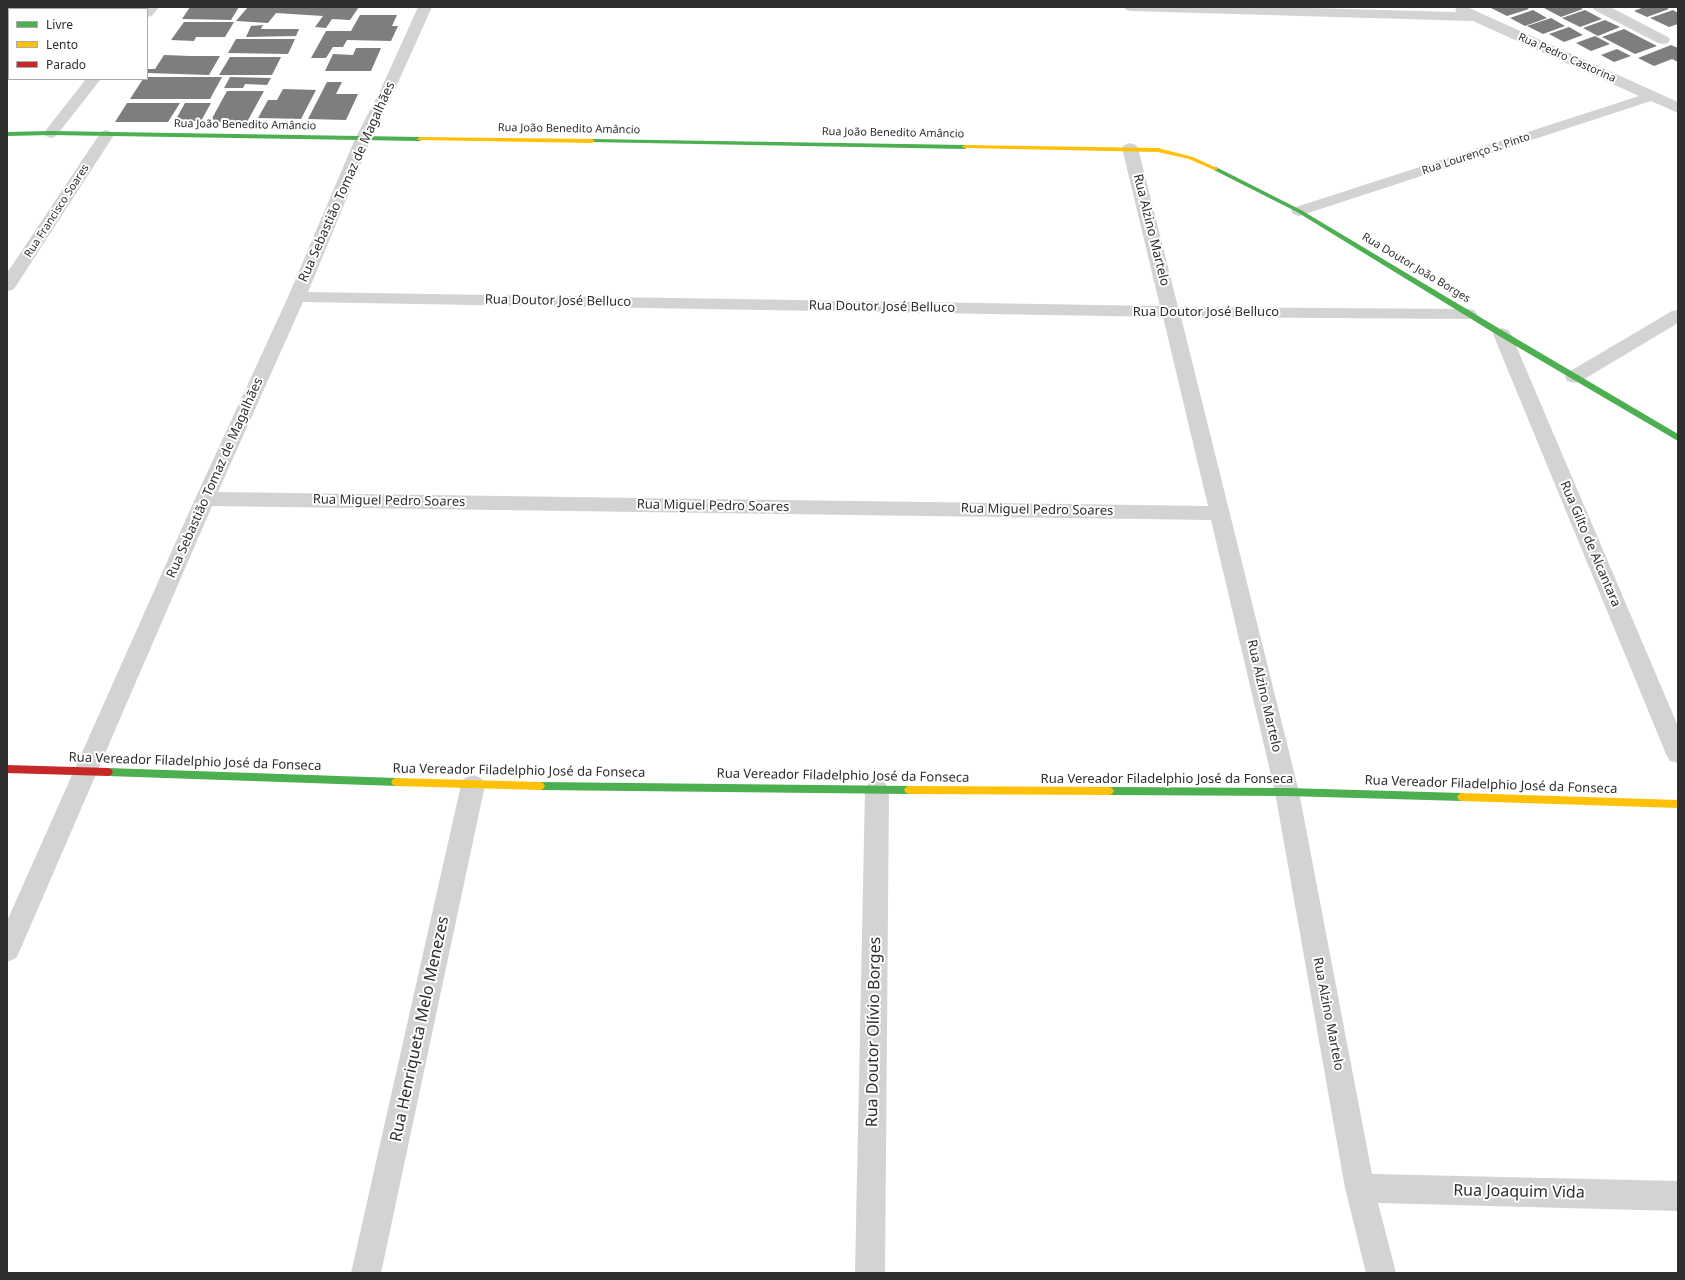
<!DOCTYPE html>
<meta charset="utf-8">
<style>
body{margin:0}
#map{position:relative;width:1685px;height:1280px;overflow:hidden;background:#fff;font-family:"Noto Sans",sans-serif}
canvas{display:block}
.frame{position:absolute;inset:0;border:8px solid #2e2e2e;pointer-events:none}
.legend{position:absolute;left:8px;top:8px;width:140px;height:72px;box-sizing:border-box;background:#fff;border:1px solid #ababab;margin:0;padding:5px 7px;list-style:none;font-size:12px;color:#2e2e2e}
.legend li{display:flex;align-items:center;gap:8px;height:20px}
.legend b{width:20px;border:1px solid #ababab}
</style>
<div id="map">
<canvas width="1685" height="1280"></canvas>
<div class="frame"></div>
<ul class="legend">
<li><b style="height:5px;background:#4caf50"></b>Livre</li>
<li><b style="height:5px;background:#ffc107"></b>Lento</li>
<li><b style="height:5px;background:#c62828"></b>Parado</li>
</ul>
</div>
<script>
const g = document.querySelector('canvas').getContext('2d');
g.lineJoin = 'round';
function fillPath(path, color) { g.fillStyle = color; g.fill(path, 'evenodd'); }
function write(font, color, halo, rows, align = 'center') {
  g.font = font + ' "Noto Sans",sans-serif'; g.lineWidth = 4; g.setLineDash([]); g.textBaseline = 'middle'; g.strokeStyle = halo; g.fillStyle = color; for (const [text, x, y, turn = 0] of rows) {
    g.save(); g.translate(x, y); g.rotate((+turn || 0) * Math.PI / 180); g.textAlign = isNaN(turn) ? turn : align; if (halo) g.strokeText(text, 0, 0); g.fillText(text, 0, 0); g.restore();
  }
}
const building = new Path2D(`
 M190 7H239L231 20 182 19Z
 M248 7H359L350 20 332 19 326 28 315 27 323 16 276 13 268 23 236 21Z
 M1489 7H1526L1529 9 1507 16Z
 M1546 7H1579L1583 9 1561 17 1544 8Z
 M1644 7H1665L1669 9 1647 17 1634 11Z
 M1533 10 1547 18 1525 26 1510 18Z
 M1585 10 1602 19 1580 27 1562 18Z
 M1673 10 1678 13V24L1669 27 1650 18Z
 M360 15H397L392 26H398L391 41 347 40 343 47H333L326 58H311L326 31H351Z
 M1551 18 1565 26 1543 34 1527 26Z
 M1605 20 1620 27 1598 36 1583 28Z
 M184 22H234L225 37H196L194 41 171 40Z
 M263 25 261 29H299L296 36 246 37 251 26Z
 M1569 27 1583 35 1564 42 1549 34Z
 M1624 29 1657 46 1635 54 1602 37Z
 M1595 36 1610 44 1591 51 1576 43Z
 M236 39H295L288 54 228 53Z
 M1671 45 1678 48V62L1672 59 1654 66 1638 58Z
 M356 48H381L371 71H325L333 54 353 55Z
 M1617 49 1631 56 1614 62 1601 55Z
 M164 55 191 56H220L209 75 147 73V69H155Z
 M230 57H281L272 75H219Z
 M147 77H222L210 99H130L143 79H147Z
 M230 77 271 78 267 85 245 84 243 88H224Z
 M327 82H342L336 94H358L346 120 308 119Z
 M283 89 316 90 301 119 258 118 268 100H277Z
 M227 91H264L247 122H210Z
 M127 103H180L168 122H115Z
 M185 103H211L201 121H175Z`);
const street = new Path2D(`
 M145 7H159L152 16 147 17V9H143Z
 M418 7H432L395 89 371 139 308 292 1160 306 1122 148 1124 145 1130 143 1136 145 1138 148 1178 307 1468 309 1474 310 1477 314 1474 318 1468 319 1181 317 1299 792 1372 1174 1678 1181V1211L1378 1203 1396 1273H1366L1345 1188 1275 792 1211 520 212 506 20 950 16 958 7 962V921L195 499 288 297 355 139 381 89ZM303 302 1163 317 1208 506 218 492Z
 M1124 7H1273L1457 12 1455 10 1457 7H1467L1678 102V113L1651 101 1299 216 1293 214 1291 211 1293 208 1639 96 1473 21 1131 11 1126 10Z
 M1592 7H1610L1668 37 1670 40 1668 43 1663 44 1658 43 1594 10Z
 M86 79H101L56 136 51 138 46 136 43 133 46 130Z
 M106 130 111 132 114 135 16 286 13 290 7 291V273L101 132Z
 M1678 310V323L1581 381 1574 383 1567 381 1565 377 1567 373 1672 311Z
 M1502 328 1508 330 1511 334 1678 726V763L1670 761 1666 754 1493 334 1496 330Z
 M473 775 481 778 485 785 381 1273H351L461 785 465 778Z
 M877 780 885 783 889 790 885 1273H855L865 790 869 783Z`);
const fast = new Path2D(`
 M51 131 420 137 423 139 420 141 51 135 7 136V132Z
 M592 139 965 145 968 147 965 149 590 142V140Z
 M1216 167 1301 210 1505 332 1678 434V441L1499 336 1297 212 1214 170V168Z
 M108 768 396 778 399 779 401 782 399 785 396 786 108 776 105 775 103 772 105 769Z
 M540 782 909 786 912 787 914 790 912 793 909 794 540 790 537 789 535 786 537 783Z
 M1109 787 1287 788 1462 793 1465 794 1467 797 1465 800 1462 801 1287 796 1109 795 1106 794 1104 791 1106 788Z`);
const slow = new Path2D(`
 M420 137 592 139 595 141 592 143 418 140 417 139Z
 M965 145 1158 148 1193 157 1219 169 1214 170 1189 159 1158 152 963 148 962 147Z
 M396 778 540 782 543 783 545 786 543 789 540 790 396 786 393 785 391 782 393 779Z
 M909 786 1109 787 1112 788 1114 791 1112 794 1109 795 909 794 906 793 904 790 906 787Z
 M1462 793 1678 800V808L1462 801 1459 800 1457 797 1459 794Z`);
const jam = new Path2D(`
 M7 765 108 768 111 769 113 772 111 775 108 776 7 773Z`);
const farStreetnames = [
 ["Rua Pedro Castorina",1567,58,24],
 ["Rua João Benedito Amâncio",245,125,1],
 ["Rua João Benedito Amâncio",569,129,1],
 ["Rua João Benedito Amâncio",893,133,1],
 ["Rua Lourenço S. Pinto",1476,154,-18],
 ["Rua Francisco Soares",57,211,-57],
 ["Rua Doutor João Borges",1416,268,31]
];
const streetNames = [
 ["Rua Sebastião Tomaz de Magalhães",347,182,-66],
 ["Rua Alzino Martelo",1151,230,76],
 ["Rua Doutor José Belluco",558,301,1],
 ["Rua Doutor José Belluco",882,307,1],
 ["Rua Doutor José Belluco",1206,312],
 ["Rua Sebastião Tomaz de Magalhães",215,478,-66],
 ["Rua Miguel Pedro Soares",389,501,1],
 ["Rua Miguel Pedro Soares",713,506,1],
 ["Rua Miguel Pedro Soares",1037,510,1],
 ["Rua Gilto de Alcantara",1590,544,67],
 ["Rua Alzino Martelo",1264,696,77],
 ["Rua Vereador Filadelphio José da Fonseca",195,762,2],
 ["Rua Vereador Filadelphio José da Fonseca",519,771,1],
 ["Rua Vereador Filadelphio José da Fonseca",843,776,1],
 ["Rua Vereador Filadelphio José da Fonseca",1167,779],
 ["Rua Vereador Filadelphio José da Fonseca",1491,785,2],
 ["Rua Alzino Martelo",1328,1014,79]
];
const nearStreetnames = [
 ["Rua Henriqueta Melo Menezes",420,1029,-78],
 ["Rua Doutor Olívio Borges",874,1032,-89],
 ["Rua Joaquim Vida",1519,1192,1]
];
fillPath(building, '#7e7e7e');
fillPath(street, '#d3d3d3');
fillPath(fast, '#4caf50');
fillPath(slow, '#ffc107');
fillPath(jam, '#c62828');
write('11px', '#2e2e2e', '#fff', farStreetnames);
write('13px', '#2e2e2e', '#fff', streetNames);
write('16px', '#2e2e2e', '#fff', nearStreetnames);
</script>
